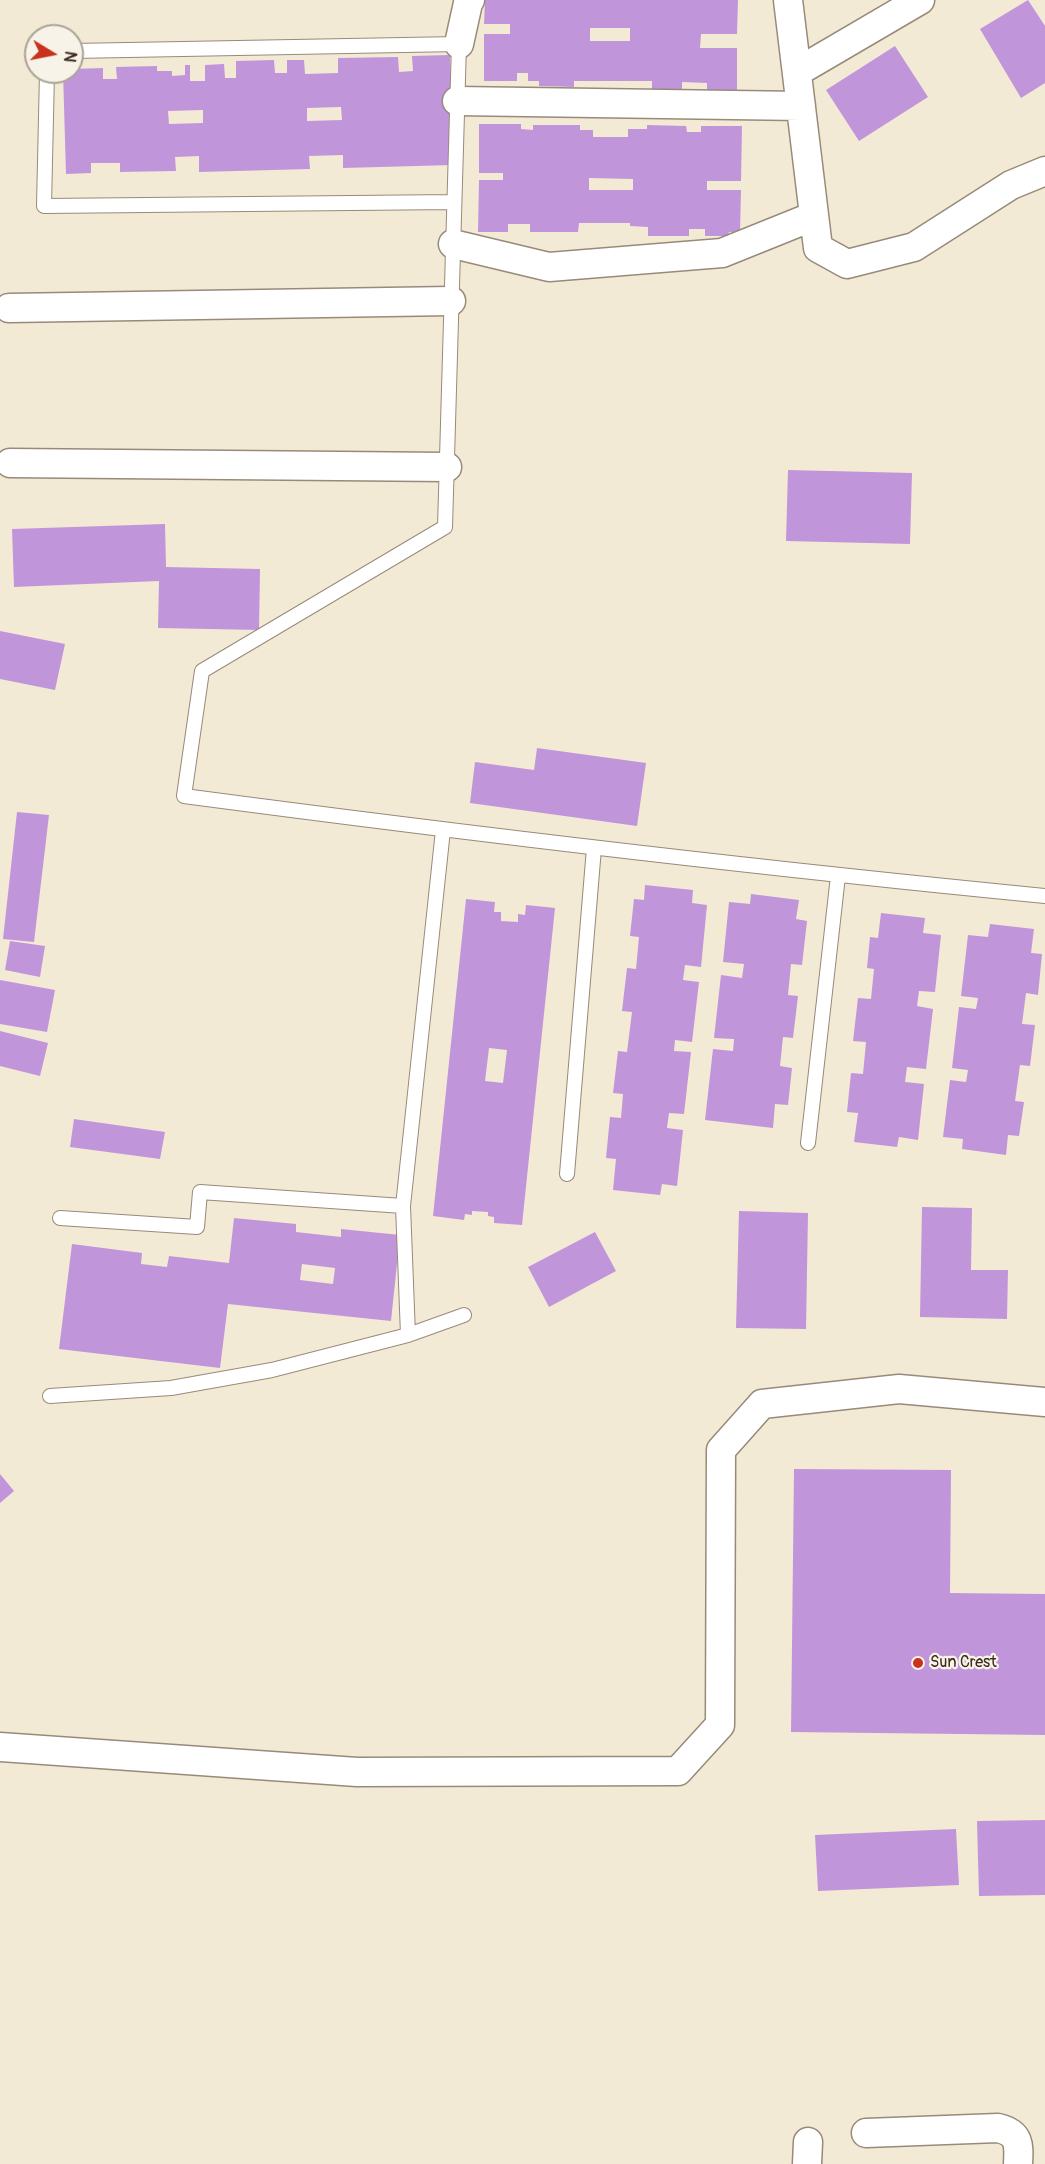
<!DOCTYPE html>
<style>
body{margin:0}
#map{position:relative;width:1045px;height:2164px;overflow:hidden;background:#f3ead5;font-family:Pangolin,sans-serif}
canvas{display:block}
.north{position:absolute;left:24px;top:24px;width:60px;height:60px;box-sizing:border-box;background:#f7f3e8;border:2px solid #aca397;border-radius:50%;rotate:100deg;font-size:16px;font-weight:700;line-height:24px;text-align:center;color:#3b2a1e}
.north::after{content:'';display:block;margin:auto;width:21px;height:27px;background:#c8321e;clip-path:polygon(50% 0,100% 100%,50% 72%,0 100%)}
</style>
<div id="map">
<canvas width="1045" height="2164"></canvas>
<div class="north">N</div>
</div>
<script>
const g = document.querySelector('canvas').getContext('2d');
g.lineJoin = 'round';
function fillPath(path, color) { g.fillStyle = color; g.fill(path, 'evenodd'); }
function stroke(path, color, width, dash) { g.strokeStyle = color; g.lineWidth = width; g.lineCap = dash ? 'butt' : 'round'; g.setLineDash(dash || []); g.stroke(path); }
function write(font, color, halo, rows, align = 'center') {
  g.font = font + ' Pangolin,sans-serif'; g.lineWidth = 4.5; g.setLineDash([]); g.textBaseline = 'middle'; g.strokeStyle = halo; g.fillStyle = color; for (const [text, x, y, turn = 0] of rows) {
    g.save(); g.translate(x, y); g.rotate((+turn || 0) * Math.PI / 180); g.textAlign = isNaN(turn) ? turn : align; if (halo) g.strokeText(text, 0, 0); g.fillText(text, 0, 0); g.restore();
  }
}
const building = new Path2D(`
 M485 0H738L737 34H701L700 48H737V90H707V83L682 82V90H652V81H574V87L539 86V81H528V73H517V81H484V34H510V24H484ZM590 28H630V41H590Z
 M1028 0 1045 26V83L1021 98 980 29Z
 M895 46 928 97 859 141 826 90Z
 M450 55 453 165 343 168V155L309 156 310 169 199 172V156L175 157 176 171 120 172V163H91V173L66 174 63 72H72V69L103 68V79H117L116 67 157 66V71H172V76L185 75V65H190V81H205V65L224 64 225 78H236V61L274 60 275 73H287V60H304L305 74 338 73V58L398 57 399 72 413 71 412 56ZM341 107 342 120 307 121V108ZM203 110V123L169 124 168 111Z
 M479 124H521V129L533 130V125H580V130H593V137H628V129H647V125L686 126 687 132H701V126H742L741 181H707V190H741L740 232H729L728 236H705V229H689V236H648V227L630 226V223H579L578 232H530V224H508V232H478L479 180H503V173H479ZM589 178 633 179V190H589Z
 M788 470 912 473 910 544 786 541Z
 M165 524 166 567 260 569 259 630 158 628 159 581 14 587 12 529Z
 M0 631 65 644 55 690 0 679Z
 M537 748 646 763 637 826 470 803 475 762 534 770Z
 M17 812 49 815 34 942 3 939Z
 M645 885 693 890 692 903 707 905 701 967 685 965 683 980 699 982 692 1042 675 1040 674 1051 691 1052 684 1114 669 1113 667 1128 683 1130 677 1186 662 1184 660 1195 613 1190 616 1159 606 1158 610 1117 621 1118 623 1094 613 1093 618 1051 627 1052 632 1012 622 1011 627 968 636 969 639 937 630 936 634 899 644 900Z
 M751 894 799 900 796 919 807 921 802 965 791 964 788 995 798 996 793 1038 783 1037 780 1066 792 1068 788 1105 775 1104 773 1128 705 1120 713 1049 733 1051 734 1039 714 1038 721 975 742 978 744 964 723 962 729 902 750 904Z
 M466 899 495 902 494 912H501V921L518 922V914L525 915 526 905 555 908 522 1225 494 1223V1217L488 1216V1212L472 1211V1215L465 1214 464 1220 433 1216ZM489 1048 507 1050 503 1083 485 1081Z
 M881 913 925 918 923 933 941 935 935 992 919 991 917 1006 933 1009 926 1069 907 1067 905 1082 924 1084 918 1140 899 1137 897 1147 854 1142 858 1113 847 1112 851 1073 863 1074 866 1042 853 1041 858 998 871 999 874 969 867 968 870 937 878 938Z
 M990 924 1034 929 1031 953 1042 954 1038 995 1026 993 1022 1024 1035 1025 1030 1066 1020 1065 1015 1101 1024 1102 1019 1136 1008 1135 1006 1155 962 1149 963 1139 943 1137 950 1080 966 1082 968 1070 952 1068 959 1007 976 1009 978 998 961 996 968 935 988 937Z
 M10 941 45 946 40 977 5 970Z
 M0 980 55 990 47 1032 0 1024Z
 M0 1031 48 1043 40 1076 0 1066Z
 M74 1119 165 1132 160 1159 70 1147Z
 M922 1207 972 1208 971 1270H1008L1007 1319 920 1317Z
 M739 1211 808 1213 806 1329 736 1328Z
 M234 1218 296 1224V1232L341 1237V1229L400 1235 391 1321 228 1304 220 1368 59 1349 72 1244 142 1253 141 1264 167 1267 169 1256 229 1263ZM302 1264 335 1268 333 1284 300 1280Z
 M595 1232 616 1271 549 1307 528 1267Z
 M794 1469 951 1470 950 1593 1045 1594V1735L791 1732Z
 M0 1474 14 1491 0 1503Z
 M1045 1820V1895L979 1896 977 1821Z
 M956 1829 959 1885 818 1891 815 1835Z`);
const service = new Path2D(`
 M72 51 459 44 445 527 202 671 184 796C471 834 757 868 1045 896
 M47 72 44 206 454 202
 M443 830 403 1206 408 1335 464 1315
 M808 1143 838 876
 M567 1174 594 848
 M60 1218 197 1227 200 1192 403 1206
 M50 1396 171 1388 272 1370 408 1335`);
const minor = new Path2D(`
 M788 0 818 248 847 264 914 247 1011 185 1045 171
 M459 44 468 3 470 0
 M797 72 920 0
 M457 101 801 106
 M453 244 549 267 722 253 814 216
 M9 308 451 301
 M10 463 447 467
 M0 1747 357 1772 678 1771 720 1725 721 1450 762 1404 899 1389 1045 1402
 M866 2133 998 2128C1020 2133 1019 2145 1018 2164
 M807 2164 808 2142`);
const markers = [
 [918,1663,6,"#c8321e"]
];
const poiNames = [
 ["Sun Crest",930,1663]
];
fillPath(building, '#c195da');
stroke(service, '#978a7a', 16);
stroke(minor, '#978a7a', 31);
stroke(service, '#fff', 14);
stroke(minor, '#fff', 28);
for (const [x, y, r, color] of markers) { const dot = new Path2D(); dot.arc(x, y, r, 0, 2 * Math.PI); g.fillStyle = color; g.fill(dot); stroke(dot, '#f7f3e8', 2); }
write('16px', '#3b2a1e', '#f7f3e8', poiNames, 'left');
</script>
